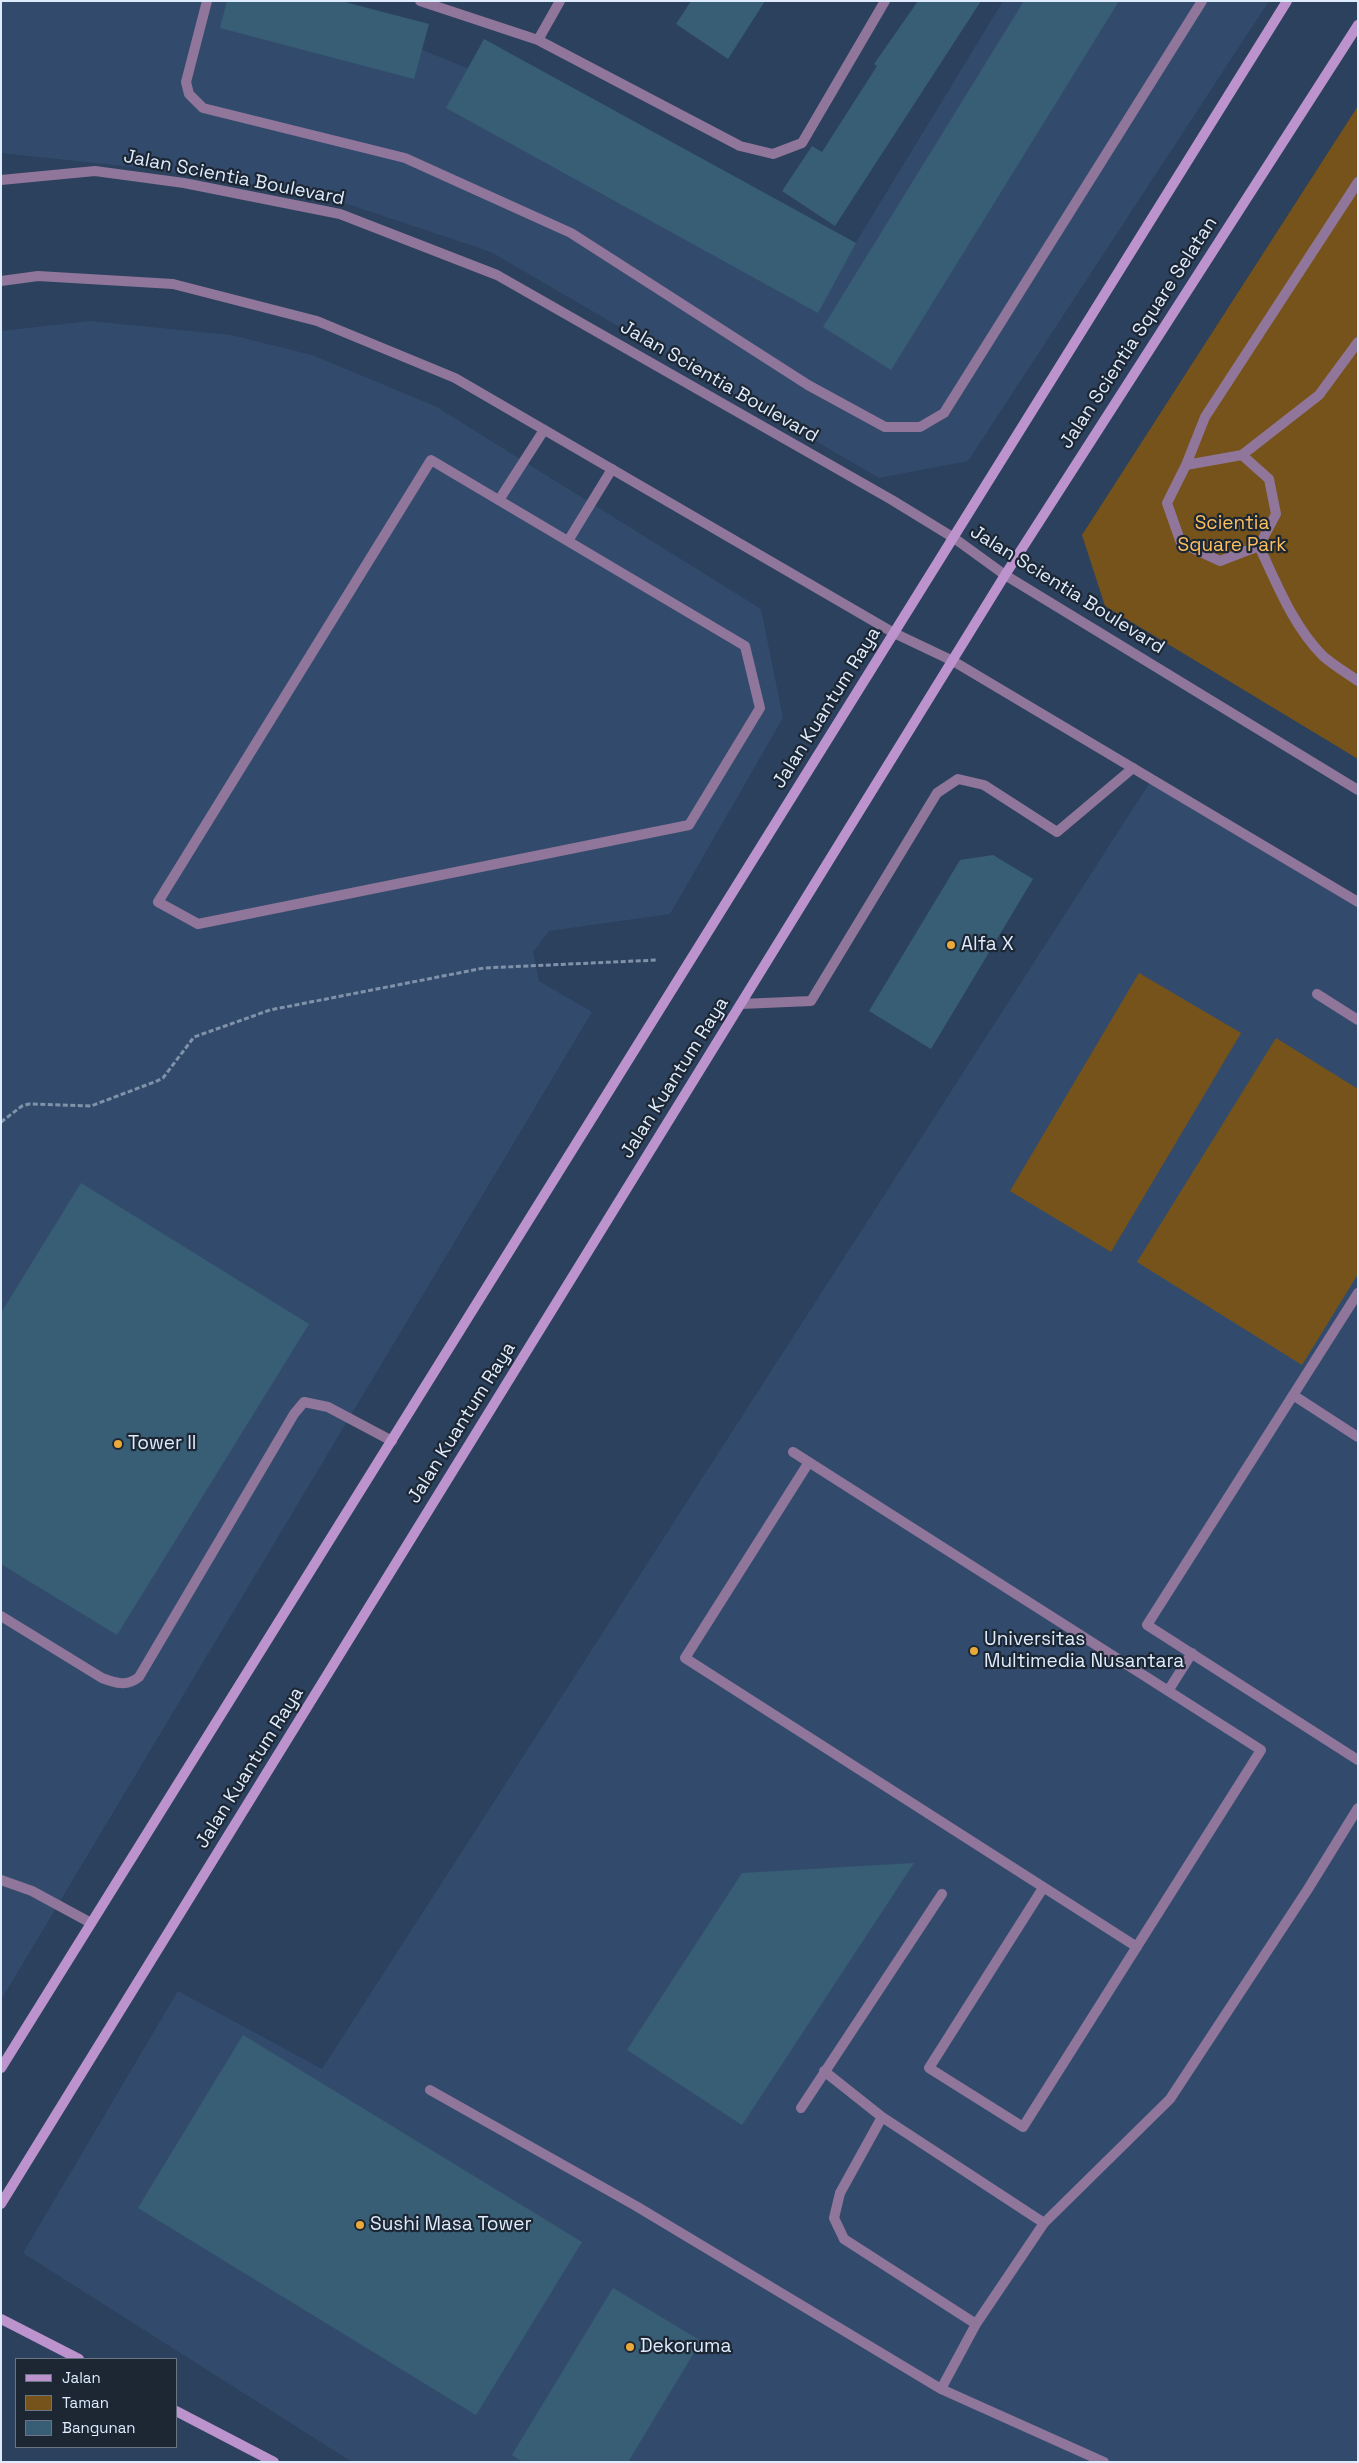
<!DOCTYPE html>
<style>
body{margin:0}
#map{position:relative;width:1359px;height:2463px;overflow:hidden;background:#2b415d;font-family:"Space Grotesk",sans-serif}
canvas{display:block}
.frame{position:absolute;inset:0;border:2px solid #deebfd;pointer-events:none}
.legend{position:absolute;left:15px;top:2358px;width:162px;height:90px;box-sizing:border-box;background:#1d2734;border:1px solid #6a7584;margin:0;padding:6px 9px;list-style:none;font-size:15px;color:#deebfd}
.legend li{display:flex;align-items:center;gap:10px;height:25px}
.legend b{width:25px;border:1px solid #6a7584}
</style>
<div id="map">
<canvas width="1359" height="2463"></canvas>
<div class="frame"></div>
<ul class="legend">
<li><b style="height:6px;background:#bd93cd"></b>Jalan</li>
<li><b style="height:14px;background:#75531a"></b>Taman</li>
<li><b style="height:14px;background:#385e75"></b>Bangunan</li>
</ul>
</div>
<script>
const g = document.querySelector('canvas').getContext('2d');
g.lineJoin = 'round';
function fillPath(path, color) { g.fillStyle = color; g.fill(path, 'evenodd'); }
function stroke(path, color, width, dash) { g.strokeStyle = color; g.lineWidth = width; g.lineCap = dash ? 'butt' : 'round'; g.setLineDash(dash || []); g.stroke(path); }
function write(font, color, halo, rows, align = 'center') {
  g.font = font + ' "Space Grotesk",sans-serif'; g.lineWidth = 4.5; g.setLineDash([]); g.textBaseline = 'middle'; g.strokeStyle = halo; g.fillStyle = color; for (const [text, x, y, turn = 0] of rows) {
    g.save(); g.translate(x, y); g.rotate((+turn || 0) * Math.PI / 180); g.textAlign = isNaN(turn) ? turn : align; if (halo) g.strokeText(text, 0, 0); g.fillText(text, 0, 0); g.restore();
  }
}
const built = new Path2D(`
 M1 1H250L390 37 542 98 841 267 1003 1H1269L968 461 879 478 491 252 317 194 142 168 1 153Z
 M90 321 231 335 312 355 435 406 761 609 783 718 670 914 549 931 533 952 539 981 592 1012 1 2000V331Z
 M1152 779 1358 900V2462H352L23 2253 178 1991 322 2069Z`);
const green = new Path2D(`
 M1358 106V759L1105 606 1082 535Z
 M1139 973 1241 1033 1111 1252 1010 1191Z
 M1276 1038 1358 1089V1274L1302 1365 1137 1262Z`);
const building = new Path2D(`
 M227 1H341L429 24 414 79 220 28Z
 M691 1H765L728 59 676 24Z
 M918 1H981L835 226 782 191 812 146 822 152 877 66 874 64Z
 M1024 1H1119L891 370 823 327Z
 M484 39 856 243 818 313 446 108Z
 M993 855 1033 879 931 1049 869 1011 960 860Z
 M81 1183 309 1324 117 1635 1 1564V1313Z
 M914 1863 742 2125 627 2050 742 1873Z
 M243 2035 582 2242 476 2415 138 2208Z
 M613 2288 701 2341 628 2462H523L512 2455Z`);
const path = new Path2D(`
 M1 1122 22 1106 29 1104 91 1106 157 1081 163 1078 194 1037 270 1010 484 968 657 960`);
const lane = new Path2D(`
 M207 1 186 82 189 94 203 108 405 158 571 233 808 385 885 427H920L944 413 1202 1
 M1242 455 1269 479 1276 514 1259 546 1220 561 1181 543 1167 503 1186 465Z
 M1242 455 1319 395 1358 342
 M431 460 745 646 760 708 689 825 198 924 158 902Z
 M1186 465 1205 417 1358 182
 M499 500 544 430
 M568 541 612 469
 M1259 546C1277 584 1293 626 1323 656 1333 665 1347 673 1358 681
 M1317 994 1358 1020
 M741 1004 811 1001 937 793 958 779 984 785 1057 832 1133 768
 M1358 1293 1147 1625 1358 1760
 M1293 1395 1358 1437
 M793 1452 1261 1750 1023 2127 929 2068 1043 1888
 M809 1462 685 1658 1137 1947
 M1 1616 102 1678C115 1683 127 1687 139 1677L294 1414 304 1402 328 1407 392 1441
 M1168 1691 1192 1653
 M1 1880 32 1891 91 1923
 M824 2071 882 2117 1044 2223
 M430 2090 636 2206 941 2389 1104 2462
 M801 2108 942 1894
 M882 2117 840 2193 834 2218 844 2239 976 2324
 M941 2389 976 2324 1044 2223 1170 2099 1308 1889 1358 1808`);
const street = new Path2D(`
 M420 1 538 40 740 146 773 154 802 143 885 1
 M538 40 560 1
 M1 180 95 171 184 183 340 214 497 275 892 500 954 538 1005 575 1358 790
 M1 281 38 276 173 284 317 321 455 378 894 633 953 661 1358 902`);
const secondary = new Path2D(`
 M1 2068 1287 1
 M1 2204 1005 575 1358 25
 M1 2319 79 2359
 M176 2411 274 2462`);
const markers = [
 [951,945,5,"#eba939"],
 [118,1444,5,"#eba939"],
 [974,1651,5,"#eba939"],
 [360,2225,5,"#eba939"],
 [630,2347,5,"#eba939"]
];
const streetNames = [
 ["Jalan Scientia Boulevard",234,178,11],
 ["Jalan Scientia Square Selatan",1139,333,-57],
 ["Jalan Scientia Boulevard",719,382,30],
 ["Jalan Scientia Boulevard",1067,590,32],
 ["Jalan Kuantum Raya",827,708,-58],
 ["Jalan Kuantum Raya",675,1078,-58],
 ["Jalan Kuantum Raya",462,1423,-58],
 ["Jalan Kuantum Raya",250,1768,-58]
];
const parkNames = [
 ["Scientia",1232,524],
 ["Square Park",1232,546]
];
const poiNames = [
 ["Alfa X",961,945],
 ["Tower II",128,1444],
 ["Universitas",984,1640],
 ["Multimedia Nusantara",984,1662],
 ["Sushi Masa Tower",370,2225],
 ["Dekoruma",640,2347]
];
fillPath(built, '#324b6d');
fillPath(green, '#75531a');
fillPath(building, '#385e75');
stroke(path, '#8092a9', 3, [5, 2.5]);
stroke(lane, '#90769a', 10);
stroke(street, '#90769a', 10);
stroke(secondary, '#bd93cd', 10);
for (const [x, y, r, color] of markers) { const dot = new Path2D(); dot.arc(x, y, r, 0, 2 * Math.PI); g.fillStyle = color; g.fill(dot); stroke(dot, '#1d2734', 2); }
write('19px', '#deebfd', '#1d2734', streetNames);
write('19px', '#fcbe5d', '#1d2734', parkNames);
write('19px', '#deebfd', '#1d2734', poiNames, 'left');
</script>
